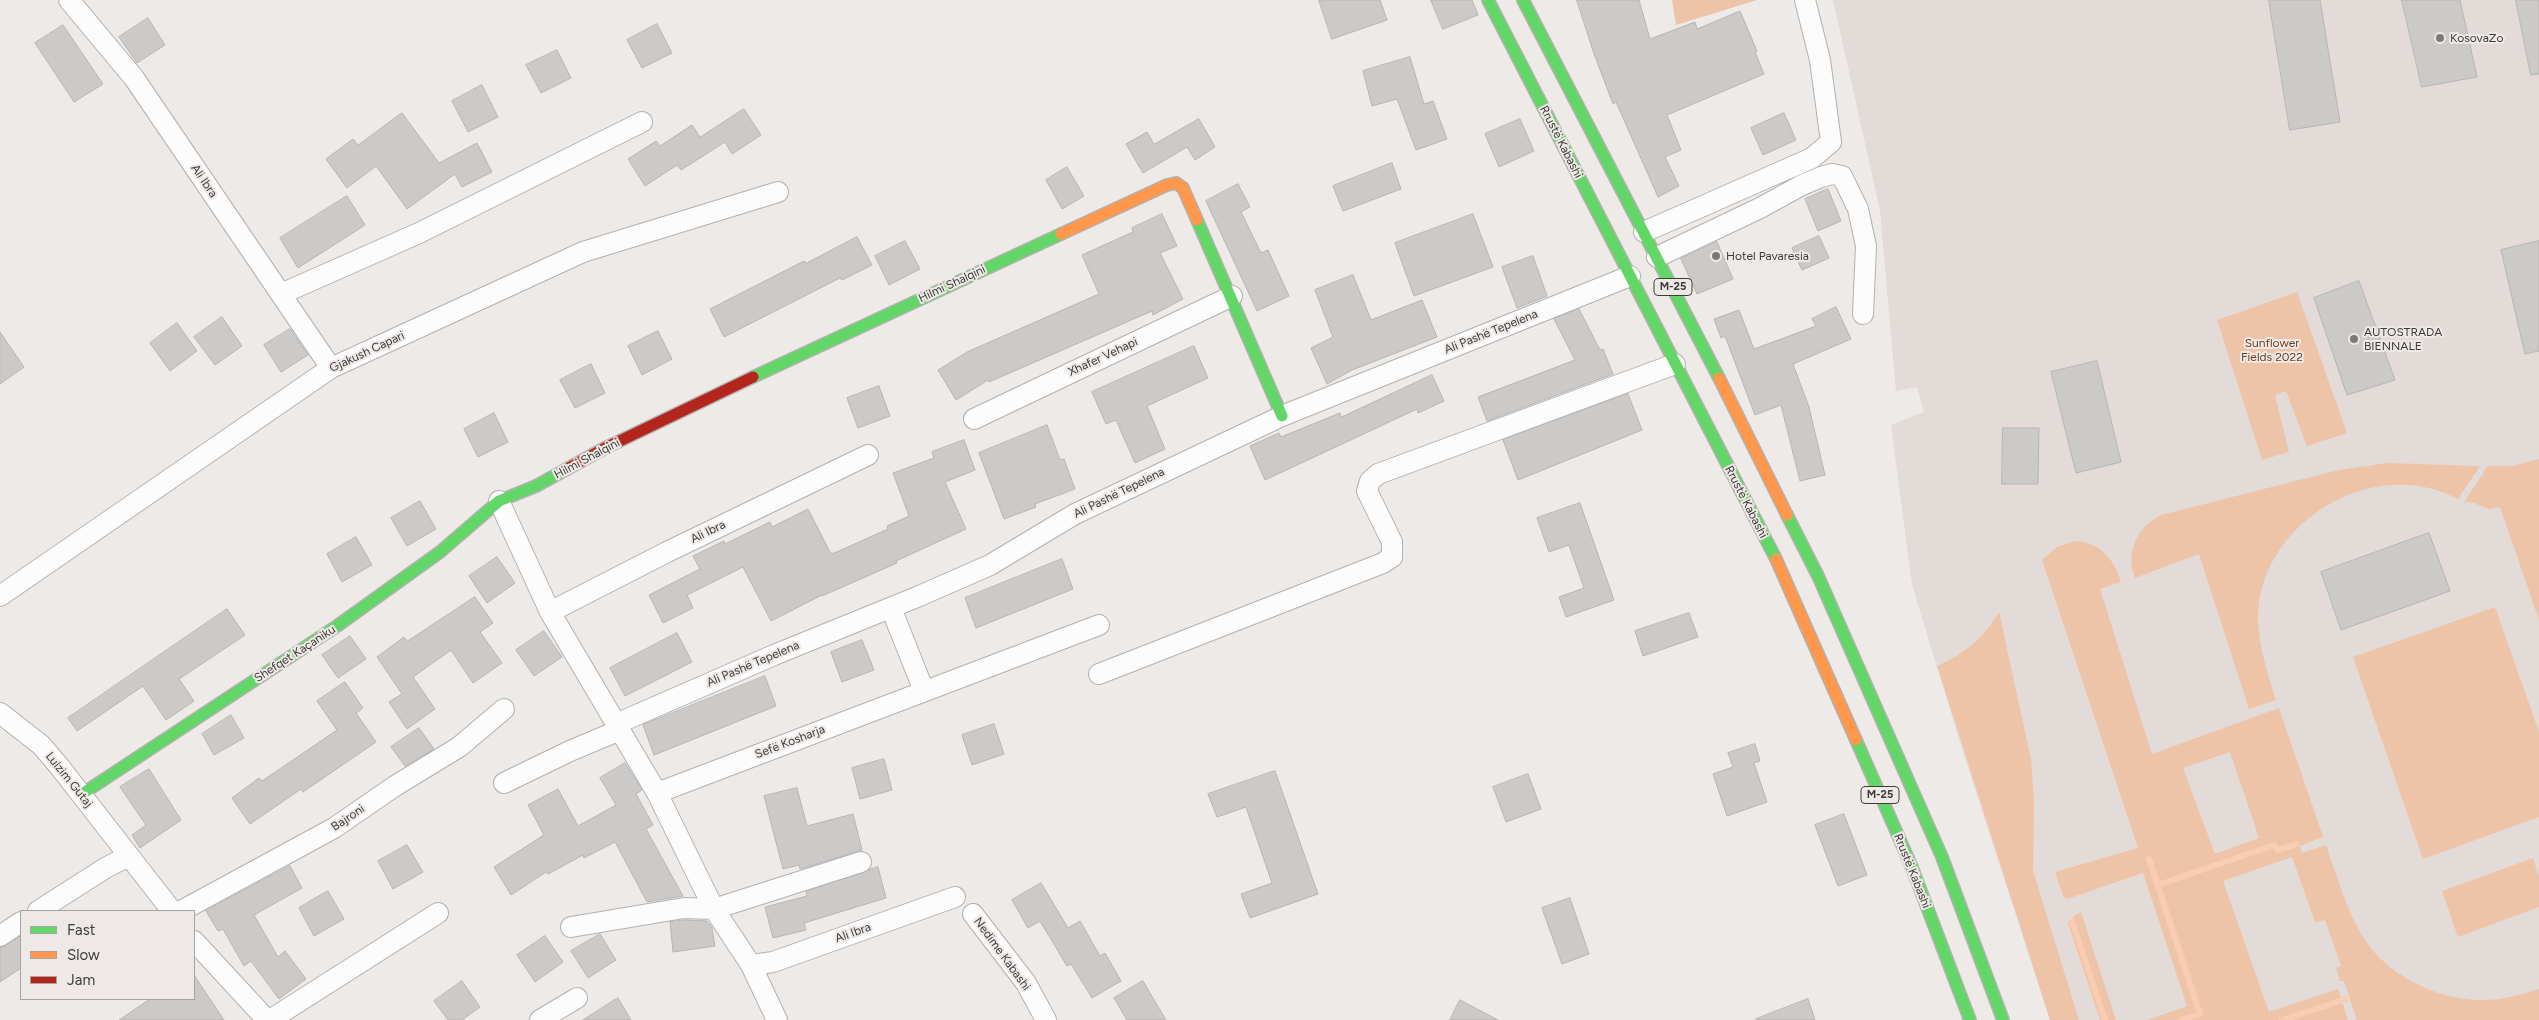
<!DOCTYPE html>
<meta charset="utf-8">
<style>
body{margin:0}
#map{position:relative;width:2539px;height:1020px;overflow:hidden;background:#edeae8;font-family:Figtree,sans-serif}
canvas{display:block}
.legend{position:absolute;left:20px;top:910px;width:175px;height:90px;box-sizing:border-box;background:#eee9e7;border:1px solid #a8a4a2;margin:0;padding:6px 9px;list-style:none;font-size:15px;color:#3e3c3b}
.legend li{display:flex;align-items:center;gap:10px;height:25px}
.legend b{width:25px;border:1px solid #a8a4a2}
</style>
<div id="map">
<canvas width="2539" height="1020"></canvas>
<ul class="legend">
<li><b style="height:6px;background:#63d668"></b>Fast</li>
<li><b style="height:6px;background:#ff974d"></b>Slow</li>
<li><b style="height:6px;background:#b3261e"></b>Jam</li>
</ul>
</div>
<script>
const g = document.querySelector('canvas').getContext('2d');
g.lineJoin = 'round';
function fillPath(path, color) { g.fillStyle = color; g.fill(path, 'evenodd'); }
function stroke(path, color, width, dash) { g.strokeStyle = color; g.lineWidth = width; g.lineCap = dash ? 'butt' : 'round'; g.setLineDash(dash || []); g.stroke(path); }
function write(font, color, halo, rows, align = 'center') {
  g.font = font + ' Figtree,sans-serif'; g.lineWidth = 4; g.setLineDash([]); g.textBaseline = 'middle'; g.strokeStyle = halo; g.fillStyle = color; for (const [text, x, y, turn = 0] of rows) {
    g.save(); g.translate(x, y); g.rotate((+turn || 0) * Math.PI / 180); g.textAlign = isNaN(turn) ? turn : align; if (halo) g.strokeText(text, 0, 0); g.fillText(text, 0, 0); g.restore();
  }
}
const built = new Path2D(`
 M1833 0H2539V1020H2050L1964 755 1912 585 1891 425 1924 412 1917 387 1896 391 1880 210Z`);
const green = new Path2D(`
 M1672 0H1757L1676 25Z
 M2297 292 2347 433 2307 446 2286 391 2275 395 2289 452 2262 460 2217 320Z
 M2539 459V620L2500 507 2489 509 2474 503 2464 502 2488 466H2513Z
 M2388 463 2480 466 2458 499C2379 456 2271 515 2259 603 2255 636 2266 668 2276 700L2249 709 2199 554 2135 578C2125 552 2137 527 2161 515L2339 470Z
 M2075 541C2101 543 2114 559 2121 582L2100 589 2152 754 2279 708 2323 837 2300 846 2302 853 2326 845C2337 876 2346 909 2363 937 2386 975 2439 1001 2483 1000 2502 1000 2521 995 2539 989V1020H2357L2344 981H2340L2336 968 2341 966 2325 920 2315 922 2292 857 2223 881 2269 1012 2338 989 2348 1020H2147L2187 1006 2143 873 2067 899 2064 898 2055 872 2138 848 2042 560 2057 547ZM2230 752 2259 838 2215 854 2183 768Z
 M2495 607 2539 732V817L2423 859 2353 657Z
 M1999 612 2031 759 2034 802 2033 871 2079 1020H2050L1937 666C1964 654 1984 638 1999 612Z
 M2533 858 2539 877V907L2458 937 2442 891Z
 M2081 912 2116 1020H2100L2068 923 2075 915Z`);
const stream = new Path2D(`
 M2149 859 2200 1014 2181 1020
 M2158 885 2274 845 2278 850 2297 844
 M2072 921 2105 1020
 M2282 1020 2346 999`);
const building = new Path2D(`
 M1319 0H1380L1387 20 1332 39Z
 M1431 0H1472L1478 15 1443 29Z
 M1577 0H1639L1650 39 1695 22 1697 29 1740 11 1757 51 1755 52 1764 74 1667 115 1681 150 1665 157 1679 186 1658 197 1616 102 1613 104 1593 51Z
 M2269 0H2320L2340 122 2290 130Z
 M2402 0H2460L2477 77 2422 87Z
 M2516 0H2539V74L2531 75Z
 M148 18 165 45 137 63 119 37Z
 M657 24 672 53 642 68 627 40Z
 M63 25 103 84 74 102 35 43Z
 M557 50 571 78 541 93 526 65Z
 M1410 57 1424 104 1433 101 1447 139 1416 150 1397 99 1372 106 1363 71Z
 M482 85 498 117 468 132 452 101Z
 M744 109 761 135 732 154 725 142 681 170 677 165 645 186 628 159 656 141 660 146 692 125 700 137Z
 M402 113 439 163 477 143 492 172 462 187 455 174 407 209 376 166 347 188 326 159 353 139 358 145Z
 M1784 113 1796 140 1763 155 1751 128Z
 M1199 119 1215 147 1195 160 1187 147 1143 173 1126 144 1147 132 1154 144Z
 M1520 119 1534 151 1499 167 1485 134Z
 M1392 163 1401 189 1343 211 1333 186Z
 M1067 167 1084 196 1062 209 1046 180Z
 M1238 184 1250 207 1241 212 1261 253 1268 250 1289 296 1257 311 1206 201Z
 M1828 189 1841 221 1818 231 1805 199Z
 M347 196 365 225 298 268 280 238Z
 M1162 214 1177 246 1160 253 1183 299 1153 315 1152 311 989 382 988 380 956 400 938 370 967 352 1099 294 1082 255 1133 232 1132 228Z
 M1473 214 1493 267 1414 296 1395 243Z
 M1819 236 1829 258 1802 270 1792 248Z
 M857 237 872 265 842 280 840 278 724 337 710 309 804 261 806 263Z
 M905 241 920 269 889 285 875 256Z
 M2539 241V351L2525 354 2501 250Z
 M1717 242 1733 279 1697 294 1681 259Z
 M1533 256 1547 296 1517 308 1502 267Z
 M1353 275 1371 320 1422 300 1437 337 1352 370 1327 384 1311 348 1333 337 1315 290Z
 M2359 281 2395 380 2347 395 2314 298Z
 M1836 307 1851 339 1793 364 1809 407 1825 475 1800 481 1781 405 1755 415 1725 336 1721 338 1714 319 1739 310 1754 349 1816 326 1812 319Z
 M1579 309 1600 350 1603 349 1613 374 1487 421 1478 397 1575 360 1554 319Z
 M222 317 242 346 215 365 194 337Z
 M177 323 197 351 170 371 150 343Z
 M290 329 308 355 281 372 264 345Z
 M658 331 672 359 642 375 628 346Z
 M0 332 24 367 0 384Z
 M1194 346 1208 378 1147 406 1165 449 1135 463 1116 420 1106 424 1092 392Z
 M2097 361 2121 462 2076 473 2051 372Z
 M591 364 605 393 575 408 560 380Z
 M1432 375 1444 401 1418 413 1417 409 1265 480 1250 446 1279 433 1281 437 1340 413 1341 417Z
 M879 386 890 416 858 428 847 398Z
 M1628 394 1642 430 1518 480 1503 440Z
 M494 413 508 442 478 457 464 429Z
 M1047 425 1060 460 1064 459 1075 489 1035 504 1036 507 1004 519 979 453Z
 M2003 428H2039L2038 484H2002Z
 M964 440 975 470 945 482 966 529 896 561 897 563 822 596V595L771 621 743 567 687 595 693 608 663 623 649 595 700 569 693 556 724 541 725 544 770 522 772 527 808 509 831 554 839 551 888 529 887 526 909 516 893 473 934 458 932 452Z
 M420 501 436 529 407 546 391 518Z
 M1580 503 1614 600 1566 617 1559 597 1584 588 1569 545 1549 552 1537 518Z
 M2429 533 2450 591 2341 630 2321 572Z
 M356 537 372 565 342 582 327 554Z
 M497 557 515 583 487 603 469 576Z
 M1062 559 1073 589 976 628 965 598Z
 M475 597 493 623 480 632 502 663 473 683 451 650 413 677 435 709 407 729 389 702 402 694 377 657 404 637 407 641Z
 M227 609 245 635 179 679 194 701 166 720 143 686 77 731 68 718Z
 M1689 613 1698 637 1643 656 1635 631Z
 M544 631 562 657 534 676 516 650Z
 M677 633 692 662 625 696 610 668Z
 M350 636 366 659 338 678 322 655Z
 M862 640 874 670 842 682 831 652Z
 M765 676 776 706 654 755 643 725Z
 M345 682 363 708 356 713 376 742 303 792 301 789 250 824 232 798 259 778 262 781 337 730 317 701Z
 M231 715 244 738 214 755 202 734Z
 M994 724 1004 754 972 765 962 735Z
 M419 728 434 749 405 766 391 747Z
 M1755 744 1760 761 1754 763 1767 802 1727 816 1713 774 1733 767 1728 753Z
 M884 759 892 790 860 799 852 768Z
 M625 763 642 790 636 794 653 825 646 829 683 896 647 902 615 842 584 858 583 855 548 874 546 872 511 895 494 867 544 835 528 805 558 789 578 826 616 805 600 778Z
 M149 769 181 820 140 848 132 835 146 825 120 787Z
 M1275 771 1318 894 1250 918 1241 894 1272 883 1246 807 1217 817 1208 794Z
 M1528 774 1541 809 1506 822 1493 787Z
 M797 788 807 826 853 814 862 850 800 869 799 865 783 869 764 796Z
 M1844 814 1867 875 1838 886 1815 825Z
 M407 845 423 872 393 889 378 861Z
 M290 866 302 888 254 915 278 957 285 951 306 979 279 999 251 961 244 966 223 929 218 931 206 911Z
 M878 867 886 898 804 923 806 930 773 938 765 907 807 896 806 892Z
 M1041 883 1068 928 1080 921 1100 956 1105 953 1121 981 1092 998 1071 964 1067 966 1040 921 1028 928 1012 900Z
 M328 891 344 919 314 936 299 908Z
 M1570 898 1589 954 1562 964 1542 908Z
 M685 920 707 921 712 928 715 946 673 952 670 922Z
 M600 934 616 960 588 978 571 951Z
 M21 936V968L0 982V948Z
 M545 936 563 962 535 982 517 955Z
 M194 975 224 1020H119L150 999H194Z
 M462 981 480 1007 462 1020H448L434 1001Z
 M1143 981 1166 1020H1127L1114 998Z
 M618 998 631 1020H583Z
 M1808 999 1815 1020H1756V1019Z
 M1460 1000 1498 1020H1450Z`);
const street = new Path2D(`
 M69 0 134 78 331 368
 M1644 232 1812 158 1831 142 1820 60 1805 0
 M1657 257 1760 208 1802 185 1821 177 1832 174 1842 176 1858 209 1866 246 1863 314
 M281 294 419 233 642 122
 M974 419 1232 296
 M499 501 550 612 657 793 714 909 751 965 777 1020
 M0 596 331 368 583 252 778 192
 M891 608 924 691
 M550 612 667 552 868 455
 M1099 674 1383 563 1392 557V542L1367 491 1370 481 1378 474 1675 364
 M0 713 41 745 59 766 172 911
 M616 724 774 655 917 597 990 565 1075 514 1282 416 1630 276
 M504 783 570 751 620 730
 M657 793 1099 625
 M38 911 107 867 129 856
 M181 911 334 828 395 786 459 747 504 709
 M973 914 1026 983 1046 1020
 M571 927 684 908 714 909 861 862
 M0 936 21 922
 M194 941 267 1020
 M751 965 773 962 955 897
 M270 1020 438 913
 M540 1020 577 998`);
const fast = new Path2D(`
 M1488 0 1776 559
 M1523 0 1719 378
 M1197 220 1282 416
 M753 377 1061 234
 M1787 515 1818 576 1942 857 2003 1020
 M1856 740 1911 865 1970 1020
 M82 794 337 626 440 552 499 501 536 486 565 470`);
const slow = new Path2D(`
 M1061 234 1167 185 1176 183 1183 188 1197 220
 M1719 378 1787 515
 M1776 559 1856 740`);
const jam = new Path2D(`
 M565 470 605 448 753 377`);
const markers = [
 [2440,38,5,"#7b7978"],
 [1716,256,5,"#7b7978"],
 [2354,339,5,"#7b7978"]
];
const shields = [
 [1673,287,38],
 [1880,795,38]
];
const shieldNames = [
 ["M-25",1673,287],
 ["M-25",1880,795]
];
const poiNames = [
 ["KosovaZo",2450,38],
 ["Hotel Pavaresia",1726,256],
 ["AUTOSTRADA",2364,332],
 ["BIENNALE",2364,346]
];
const streetNames = [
 ["Rrustë Kabashi",1561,142,63],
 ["Ali Ibra",204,181,56],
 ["Hilmi Shalqini",952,284,-25],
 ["Ali Pashë Tepelena",1491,332,-22],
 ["Gjakush Capari",367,352,-25],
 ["Xhafer Vehapi",1103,357,-25],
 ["Hilmi Shalqini",587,459,-28],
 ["Ali Pashë Tepelena",1119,493,-26],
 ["Rrustë Kabashi",1746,502,63],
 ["Ali Ibra",708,532,-26],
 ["Shefqet Kaçaniku",295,654,-33],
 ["Ali Pashë Tepelena",753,664,-23],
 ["Sefë Kosharja",790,742,-21],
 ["Lulzim Gutaj",69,780,51],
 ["Bajroni",348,818,-34],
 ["Rrustë Kabashi",1912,871,68],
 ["Ali Ibra",853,933,-20],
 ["Nedime Kabashi",1002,954,54]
];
const parkNames = [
 ["Sunflower",2272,343],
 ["Fields 2022",2272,357]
];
fillPath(built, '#e2dbd7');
fillPath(green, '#eec4a9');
stroke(stream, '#faccb1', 6);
fillPath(building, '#cccac8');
stroke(building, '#b7b5b4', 1);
stroke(street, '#b3b1af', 22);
stroke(fast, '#b3b1af', 14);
stroke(slow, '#b3b1af', 14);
stroke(jam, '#b3b1af', 14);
stroke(street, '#fcfcfc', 20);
stroke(fast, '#63d668', 11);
stroke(slow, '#ff974d', 11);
stroke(jam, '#b3261e', 11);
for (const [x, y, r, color] of markers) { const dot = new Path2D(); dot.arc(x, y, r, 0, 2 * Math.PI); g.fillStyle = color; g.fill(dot); stroke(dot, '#eee9e7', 2); }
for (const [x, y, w] of shields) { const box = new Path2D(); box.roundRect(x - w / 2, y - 8.5, w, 17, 4); g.fillStyle = '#eee9e7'; g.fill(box); stroke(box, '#3e3c3b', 1); }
write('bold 11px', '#3e3c3b', null, shieldNames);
write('12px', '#3e3c3b', '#eee9e7', poiNames, 'left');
write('12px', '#3e3c3b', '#eee9e7', streetNames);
write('12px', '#703e1c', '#eee9e7', parkNames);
</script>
